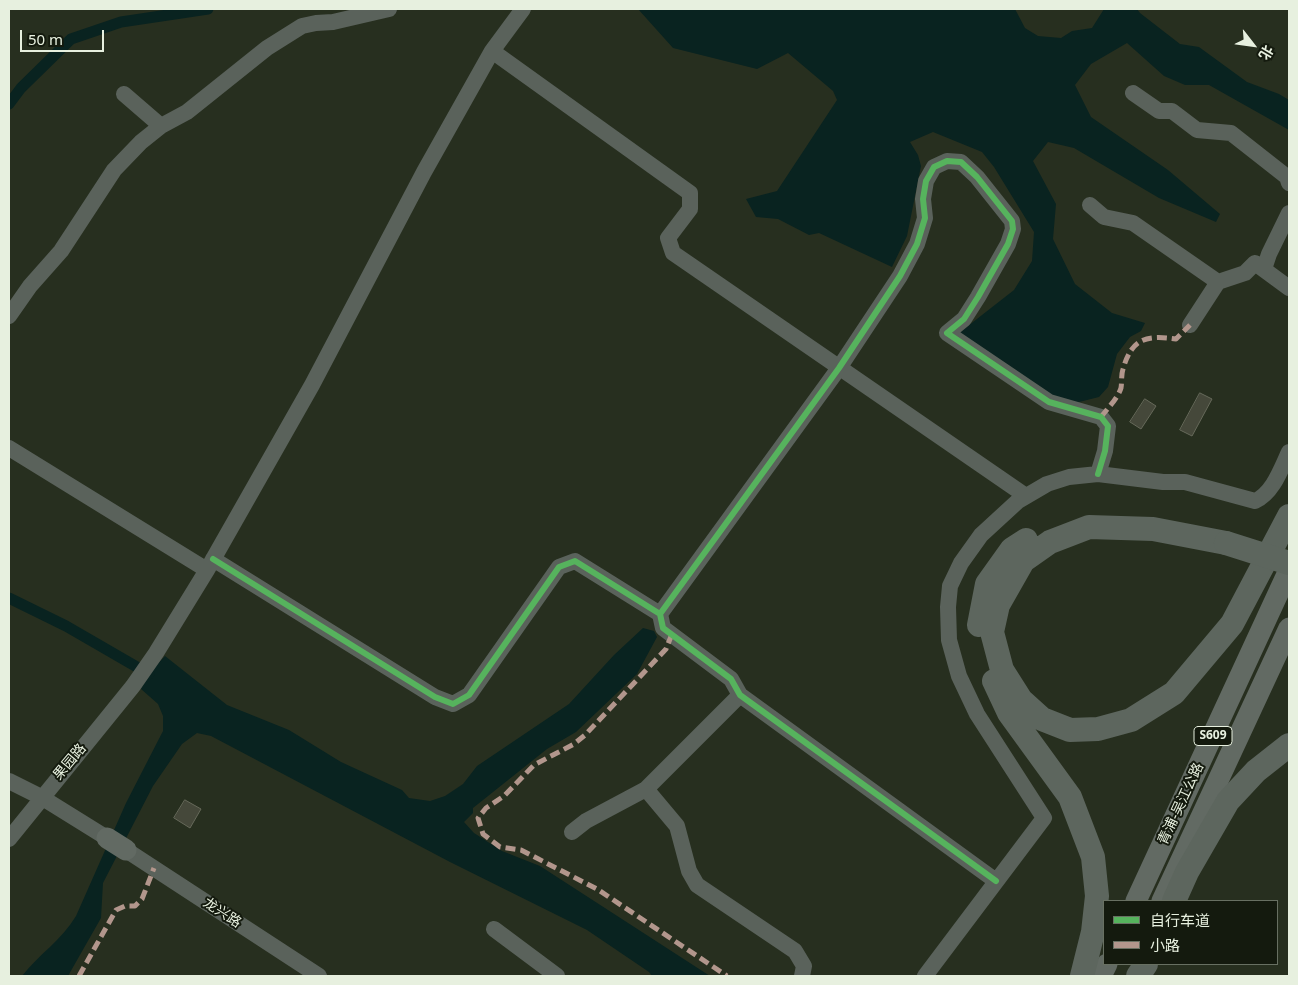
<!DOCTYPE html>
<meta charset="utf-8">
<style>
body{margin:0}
#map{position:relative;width:1298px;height:985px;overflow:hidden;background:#272f1f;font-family:"Noto Sans","Noto Sans SC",sans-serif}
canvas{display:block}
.frame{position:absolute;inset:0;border:10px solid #e7f0df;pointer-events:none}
.legend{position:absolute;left:1103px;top:900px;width:175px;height:65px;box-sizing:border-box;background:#141a0e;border:1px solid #687062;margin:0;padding:6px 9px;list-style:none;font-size:15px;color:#e7f0df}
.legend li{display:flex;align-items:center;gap:10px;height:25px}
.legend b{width:25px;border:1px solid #687062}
.north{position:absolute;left:1228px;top:20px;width:50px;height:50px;-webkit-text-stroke:4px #141a0e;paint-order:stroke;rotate:120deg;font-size:14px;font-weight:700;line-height:20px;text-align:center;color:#e7f0df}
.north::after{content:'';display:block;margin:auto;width:18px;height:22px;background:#e7f0df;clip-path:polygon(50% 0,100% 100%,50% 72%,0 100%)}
.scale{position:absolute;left:20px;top:30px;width:84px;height:22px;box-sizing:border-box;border:2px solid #e7f0df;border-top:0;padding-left:6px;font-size:15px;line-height:18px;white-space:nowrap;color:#e7f0df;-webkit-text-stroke:4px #141a0e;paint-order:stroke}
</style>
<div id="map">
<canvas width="1298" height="985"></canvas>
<div class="frame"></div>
<ul class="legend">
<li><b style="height:6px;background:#56b35d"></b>自行车道</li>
<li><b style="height:6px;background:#b2968c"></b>小路</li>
</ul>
<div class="north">北</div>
<div class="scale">50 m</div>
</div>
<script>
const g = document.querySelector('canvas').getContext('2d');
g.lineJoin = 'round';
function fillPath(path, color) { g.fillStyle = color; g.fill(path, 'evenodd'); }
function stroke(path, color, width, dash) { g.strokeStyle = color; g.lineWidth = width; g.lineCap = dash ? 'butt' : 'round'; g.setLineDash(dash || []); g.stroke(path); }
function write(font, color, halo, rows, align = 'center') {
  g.font = font + ' "Noto Sans","Noto Sans SC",sans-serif'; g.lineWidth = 4; g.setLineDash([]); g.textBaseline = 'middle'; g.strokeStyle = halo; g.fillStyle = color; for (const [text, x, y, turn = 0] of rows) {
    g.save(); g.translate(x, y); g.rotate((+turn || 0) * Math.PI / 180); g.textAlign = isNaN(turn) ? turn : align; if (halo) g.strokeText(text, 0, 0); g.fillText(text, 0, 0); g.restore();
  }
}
const water = new Path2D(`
 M638 9H1015L1025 28 1038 36 1061 38 1072 31 1092 28 1104 9H1137L1140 13 1180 44 1199 47 1247 82 1279 94 1289 100V130L1209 85H1185L1164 76 1127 43 1091 64 1075 85 1091 117 1168 170 1220 214 1216 222 1159 198 1074 148 1048 142 1033 161 1056 204 1053 239 1075 284 1112 313 1145 323 1141 331 1130 337 1117 354 1108 387 1099 397 1075 403 1051 397 959 333 1014 290 1032 261 1034 232 994 167 982 152 933 132 910 142 918 155 921 166 907 236 892 267 819 233 809 235 778 219 756 217 746 199 777 191 837 100 833 91 788 53 757 69 673 48Z
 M643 628 654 631 657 637 637 674 576 732 547 749 473 808V813L464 822 474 833 502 851 540 866 710 976H652L649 972 587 930 450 862 211 736 197 733 182 744 153 786 103 883 101 918 68 976H22C38 955 62 940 76 916L126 803 163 731V716L158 704 141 689 148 674 165 656 227 705 289 730 341 762 402 790 409 798 430 801 445 796 463 784 477 766 569 704 614 655Z`);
const canal = new Path2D(`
 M9 104 21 88 71 39 121 22 208 9
 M9 598 66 626 149 674`);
const building = new Path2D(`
 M1200 393 1212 399 1192 436 1180 430Z
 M1145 399 1156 406 1141 429 1130 422Z
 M185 800 201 809 190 828 174 818Z`);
const minor = new Path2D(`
 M492 51 690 193V209L668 238 673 253 1026 496
 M1133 93 1159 111H1172L1197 130 1231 133 1287 177 1289 183
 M124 94 161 126
 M1090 205 1104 217 1133 223 1218 282
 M1264 269 1269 254 1289 213
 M9 316 30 286 61 251 114 170 141 142 161 126 187 112 267 48 302 26 316 23 333 22 389 9
 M1190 325 1218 282 1245 273 1255 263 1289 288
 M9 448 207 570
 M213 559 435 697 453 704 469 695 559 567 575 561 660 614 663 628 731 679 740 695 996 881
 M660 614 839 368 900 276 917 244 925 218 923 199 926 181 934 167 947 161 961 162 977 177 1012 221 1013 229 1008 244 978 297 964 319 947 333 1049 402 1101 417 1108 426 1105 451 1098 474
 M740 695 646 789 677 826 689 871 697 885 795 951 804 966 802 976
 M9 781 41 797 107 838
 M572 832 586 821 646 789
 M9 839 133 686 156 653 207 570 312 385 424 172 492 51 523 9
 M126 850 319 976
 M494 929 557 976
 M925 976 1044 818 977 714 959 676 949 640 948 607 950 586 961 563 981 535 1018 501 1047 484 1069 477 1098 474 1163 482H1185L1255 501C1273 493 1281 469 1289 452`);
const major = new Path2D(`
 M107 838 126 850
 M1136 901 1289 570
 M1162 901 1289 628
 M1101 976 1107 964`);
const highway = new Path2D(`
 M1226 543 1153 529 1089 527 1050 542 1023 561 998 605 992 632 1002 670 1021 700 1042 719 1070 730 1098 729 1131 720 1174 693 1232 624 1289 516
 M979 625 987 584 1012 549 1026 540
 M994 681 1009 713 1070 797 1093 857 1097 896 1093 932 1082 976
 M1174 901 1187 872 1228 801 1256 771 1289 745
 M1138 976 1146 964`);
const highwayBridge = new Path2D(`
 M1226 543 1289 563`);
const quiet = new Path2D(`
 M1101 417C1107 409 1118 398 1121 388 1122 382 1121 375 1123 369 1132 338 1146 335 1176 339L1190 325
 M672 634 666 649 585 735 574 744 534 765 504 796 486 808 478 818 483 834 500 847 521 850 597 889 727 976
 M79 976 116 910 125 906H135L142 899 154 868`);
const cycleway = new Path2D(`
 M213 559 435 697 453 704 469 695 559 567 575 561 660 614 663 628 731 679 740 695 996 881
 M660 614 839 368 900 276 917 244 925 218 923 199 926 181 934 167 947 161 961 162 977 177 1012 221 1013 229 1008 244 978 297 964 319 947 333 1049 402 1101 417 1108 426 1105 451 1098 474`);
const shields = [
 [1213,736,38]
];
const shieldNames = [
 ["S609",1213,736]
];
const streetNames = [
 ["果园路",70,762,-50],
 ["青浦-吴江公路",1181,804,-65],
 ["龙兴路",222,913,33]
];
fillPath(water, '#092320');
stroke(canal, '#092320', 11);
fillPath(building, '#45483a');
stroke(building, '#66695a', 1);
stroke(minor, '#5a625b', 16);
stroke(major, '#626a63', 21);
stroke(highway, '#5d665e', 24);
stroke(highwayBridge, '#5d665e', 24);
stroke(quiet, '#b2968c', 5, [10, 5]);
stroke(cycleway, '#56b35d', 6);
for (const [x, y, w] of shields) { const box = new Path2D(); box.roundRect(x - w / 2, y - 9.5, w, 19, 4); g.fillStyle = '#141a0e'; g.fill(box); stroke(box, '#e7f0df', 1); }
write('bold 12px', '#e7f0df', null, shieldNames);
write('14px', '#e7f0df', '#141a0e', streetNames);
</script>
